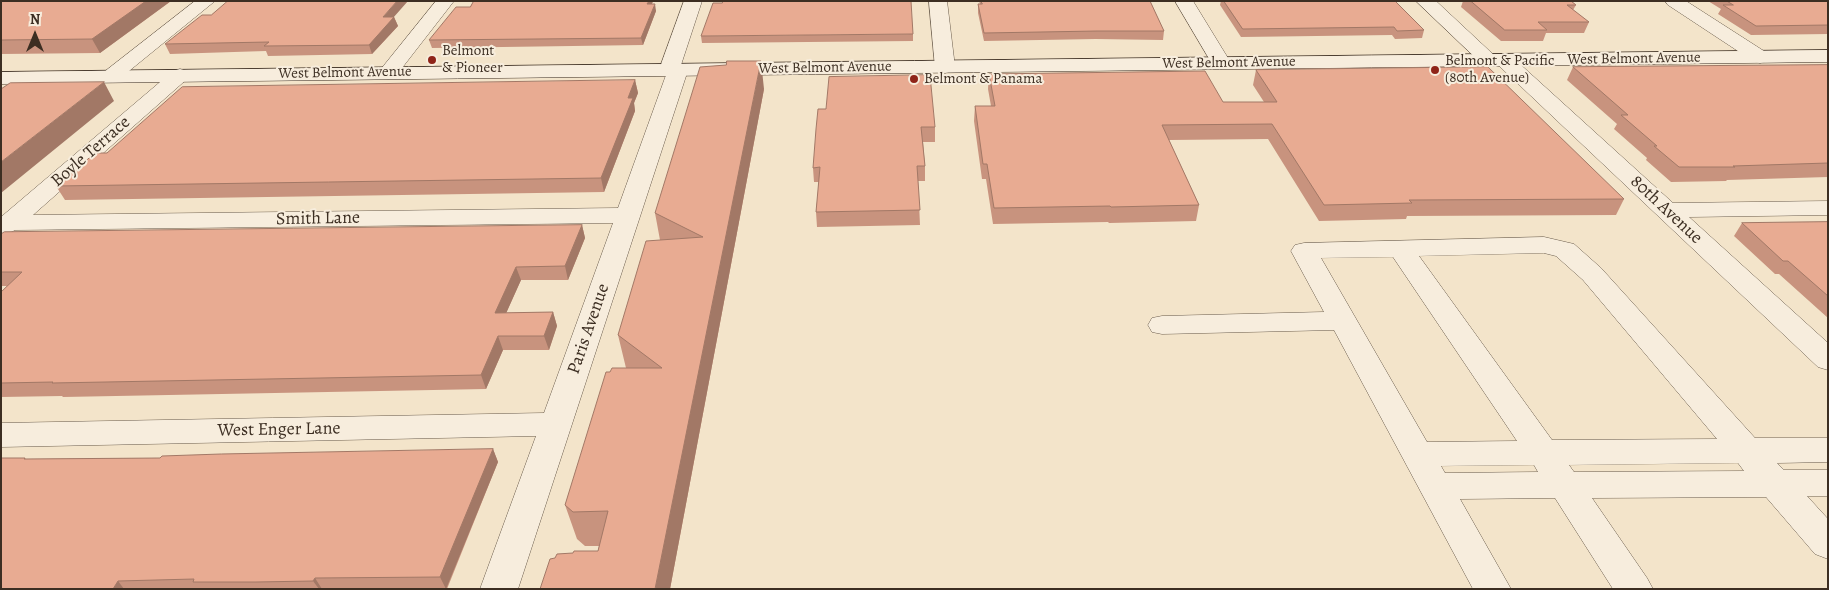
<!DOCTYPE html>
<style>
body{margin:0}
#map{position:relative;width:1829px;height:590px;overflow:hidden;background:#f3e4ca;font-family:Alegreya,serif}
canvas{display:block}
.frame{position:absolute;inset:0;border:2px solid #3c2e22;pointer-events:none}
.north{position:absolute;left:10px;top:10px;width:50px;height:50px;-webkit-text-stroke:4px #f7eddd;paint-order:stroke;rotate:0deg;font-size:14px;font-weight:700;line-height:20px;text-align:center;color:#3c2e22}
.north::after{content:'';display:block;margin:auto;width:18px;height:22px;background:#3c2e22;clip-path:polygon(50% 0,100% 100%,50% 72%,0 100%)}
</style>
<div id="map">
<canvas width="1829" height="590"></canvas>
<div class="frame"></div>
<div class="north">N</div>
</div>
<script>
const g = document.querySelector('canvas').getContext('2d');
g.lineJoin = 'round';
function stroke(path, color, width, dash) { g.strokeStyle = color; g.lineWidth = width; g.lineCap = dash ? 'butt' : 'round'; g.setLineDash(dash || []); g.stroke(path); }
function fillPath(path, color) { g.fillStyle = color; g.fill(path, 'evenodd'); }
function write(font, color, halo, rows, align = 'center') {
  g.font = font + ' Alegreya,serif'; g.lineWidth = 4; g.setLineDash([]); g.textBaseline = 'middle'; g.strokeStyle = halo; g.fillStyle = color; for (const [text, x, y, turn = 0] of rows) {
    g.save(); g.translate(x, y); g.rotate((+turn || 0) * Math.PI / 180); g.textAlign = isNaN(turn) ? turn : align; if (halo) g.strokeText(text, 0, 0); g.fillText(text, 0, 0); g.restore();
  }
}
const street = new Path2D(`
 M195 1H215L118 80 111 82 104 80 101 76 104 72Z
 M436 1H454L395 77 388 79 381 77 378 73 381 69Z
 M684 1H702L681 65 685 66 688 70 518 589H480L536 436 1 447V423L544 413 613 223 15 230 3 236 1 235V217L173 71 180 69 187 71 190 75 187 79 33 215 618 208 666 75 662 74 659 70Z
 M929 1H947L955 67 952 71 945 73 938 71 935 67Z
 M1175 1H1193L1231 63 1228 67 1221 69 1214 67Z
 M1416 1H1436L1496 57 1504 54 1511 56 1673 203 1828 201V215L1689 217 1828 343V370L1818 367 1496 63 1489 66 1482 64Z
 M1665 1H1686L1767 53 1770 57 1767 61 1760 63 1753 61 1668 5Z
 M1544 237 1574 244 1601 268 1755 438H1828V462L1777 463 1784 470H1828V496H1807L1828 519V559L1815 554 1766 497 1592 498 1647 578 1653 589H1613L1555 498 1460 499 1511 589H1473L1334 330 1162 334 1152 332 1148 325 1152 318 1162 316 1324 312 1291 251 1295 245 1304 243ZM1544 253 1556 256 1583 280 1717 439 1552 440 1419 256ZM1393 257 1517 441 1427 442 1321 258ZM1738 463 1744 471 1574 472 1569 465ZM1534 465 1538 472 1445 473 1441 466Z`);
const secondary = new Path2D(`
 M1828 50V62L1 84V72Z`);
const wall = new Path2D(`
 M1 1H171L100 53 1 54Z
 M474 1H653L652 4 656 11 643 45 432 48 429 40 470 7Z
 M979 1H1150L1164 31 1163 40 1096 39 984 41 978 13V4H980Z
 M1221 1H1395L1424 30 1422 38 1395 39 1392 35 1241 37 1220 5Z
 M1463 1H1571L1576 5 1573 10 1589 22 1584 33H1546L1543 41H1501L1461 7Z
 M1708 1H1828V34L1751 35 1718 14 1721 9Z
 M394 17 398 26 372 54 268 56 266 51 170 54 165 44Z
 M913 34V41L702 43 701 36Z
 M1828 65V177L1727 180 1726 181 1671 182 1646 160 1647 158 1614 129 1617 124 1567 80 1573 67Z
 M1256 70 1624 199 1616 215 1407 216 1406 219 1319 221 1268 139 1169 140 1199 205 1196 221 1109 223 1108 222 993 224 986 179H982L974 121 975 106H991L988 89 989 74 1223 102H1264L1253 85Z
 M635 80 638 93 634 103 635 111 604 192 65 200 56 186 107 153Z
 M764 89 670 589 555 558 573 553 598 551 599 546H585L577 539 565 505 610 372 626 368 618 335 660 240 655 213Z
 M826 109 935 127V142H923L925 166V181H918L920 225 817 227 816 212 819 182H814L813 168Z
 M1828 222V318L1779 274H1775L1734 236 1742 223Z
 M582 225 585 238 568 280H521L506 313 553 312 557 326 549 350H503L486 389 63 397 62 396 1 397V292L7 286H1V234Z
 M493 449 498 462 447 589H1L25 458 26 459 160 458Z`);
const shadedWall = new Path2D(`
 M146 1H171L100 53 92 39Z
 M397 1H408L393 18 394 17 398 26 372 54 369 45 383 17Z
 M649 1H653L649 11 647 4Z
 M655 4 656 11 643 45 641 38Z
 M761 61 764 89 670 589H655Z
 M635 80 638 93 634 103 635 111 604 192 601 178 628 98Z
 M104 82 114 101 1 193V162Z
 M582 225 585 238 568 280 565 266Z
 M516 267 521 280 500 327 495 313Z
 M553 312 557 326 549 350 544 336Z
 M498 336 503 350 486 389 481 375Z
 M493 449 498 462 446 589 440 577Z
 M315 578 322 589H319L313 581Z
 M118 581 124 589H113Z`);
const building = new Path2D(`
 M1 1H146L92 39 1 40Z
 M228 1H397L383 17H394L369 45 264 46 269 42 165 44 202 15H211Z
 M474 1H649L647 4H655L641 38 429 40 456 7H470Z
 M723 1H911L913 34 701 36 713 3H722Z
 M981 1H1150L1164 31H1097L984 33 978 4H982Z
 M1224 1H1395L1424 30 1397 31 1394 27 1243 29Z
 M1471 1H1571L1576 5H1567L1589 22H1538L1547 30H1505Z
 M1727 1H1828V25L1756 26 1723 5H1733Z
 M727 61H761L655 589H540L550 559 555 558 557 554 573 553 574 551H598L608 511 573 512 565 505 606 372H610L612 368H662L618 335 646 241 703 237 655 213 700 67 726 65Z
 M1828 65V163L1733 166 1735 167H1679L1654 146H1657L1621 115H1628L1573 67Z
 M1488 67 1624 199 1409 200 1412 203 1324 205 1272 124 1162 125 1199 205 1111 207 1110 206 994 208 987 164H983L975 106H995L989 74 1205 71 1223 102H1277L1256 70Z
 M930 75 935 127H921L925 166H917L920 210 816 212 820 167 813 168 816 129 818 109H826L829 77Z
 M635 80 628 98H633L601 178 56 186 95 153H107L182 87Z
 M104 82 1 162V89L10 83Z
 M1828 222V296L1788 261H1783L1742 223Z
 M582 225 565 266 516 267 495 313 553 312 544 336H498L481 375 52 383 53 382 1 383V292L22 272H1V234L4 232Z
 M493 449 440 577 315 578 313 581 256 582H193L194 579 118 581 113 589H1V458H25L24 459 160 458 162 456 221 454Z`);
const markers = [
 [432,60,5,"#8f2418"],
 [1435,70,5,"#8f2418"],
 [914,79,5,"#8f2418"]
];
const farPoinames = [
 ["Belmont",442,51],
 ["& Pioneer",442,68],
 ["Belmont & Pacific",1445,61],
 ["(80th Avenue)",1445,78],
 ["Belmont & Panama",924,79]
];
const farStreetnames = [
 ["West Belmont Avenue",1634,59,-1],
 ["West Belmont Avenue",1229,63,-1],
 ["West Belmont Avenue",825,68,-1],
 ["West Belmont Avenue",345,73,-1]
];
const streetNames = [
 ["Boyle Terrace",91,152,-41],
 ["80th Avenue",1666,210,43],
 ["Smith Lane",318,219,-1],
 ["Paris Avenue",589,329,-71],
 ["West Enger Lane",279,430,-1]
];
stroke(street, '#6a5c4c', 1);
stroke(secondary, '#3c2e22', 1);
fillPath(street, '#f7eddd');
fillPath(secondary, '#f7eddd');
fillPath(wall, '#c8937e');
fillPath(shadedWall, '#a27866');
fillPath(building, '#e8ab92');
stroke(building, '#a27866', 1);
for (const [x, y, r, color] of markers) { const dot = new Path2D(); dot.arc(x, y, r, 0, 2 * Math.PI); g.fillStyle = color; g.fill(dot); stroke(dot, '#f7eddd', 2); }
write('15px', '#3c2e22', '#f7eddd', farPoinames, 'left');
write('15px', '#3c2e22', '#f7eddd', farStreetnames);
write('18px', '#3c2e22', '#f7eddd', streetNames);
</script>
